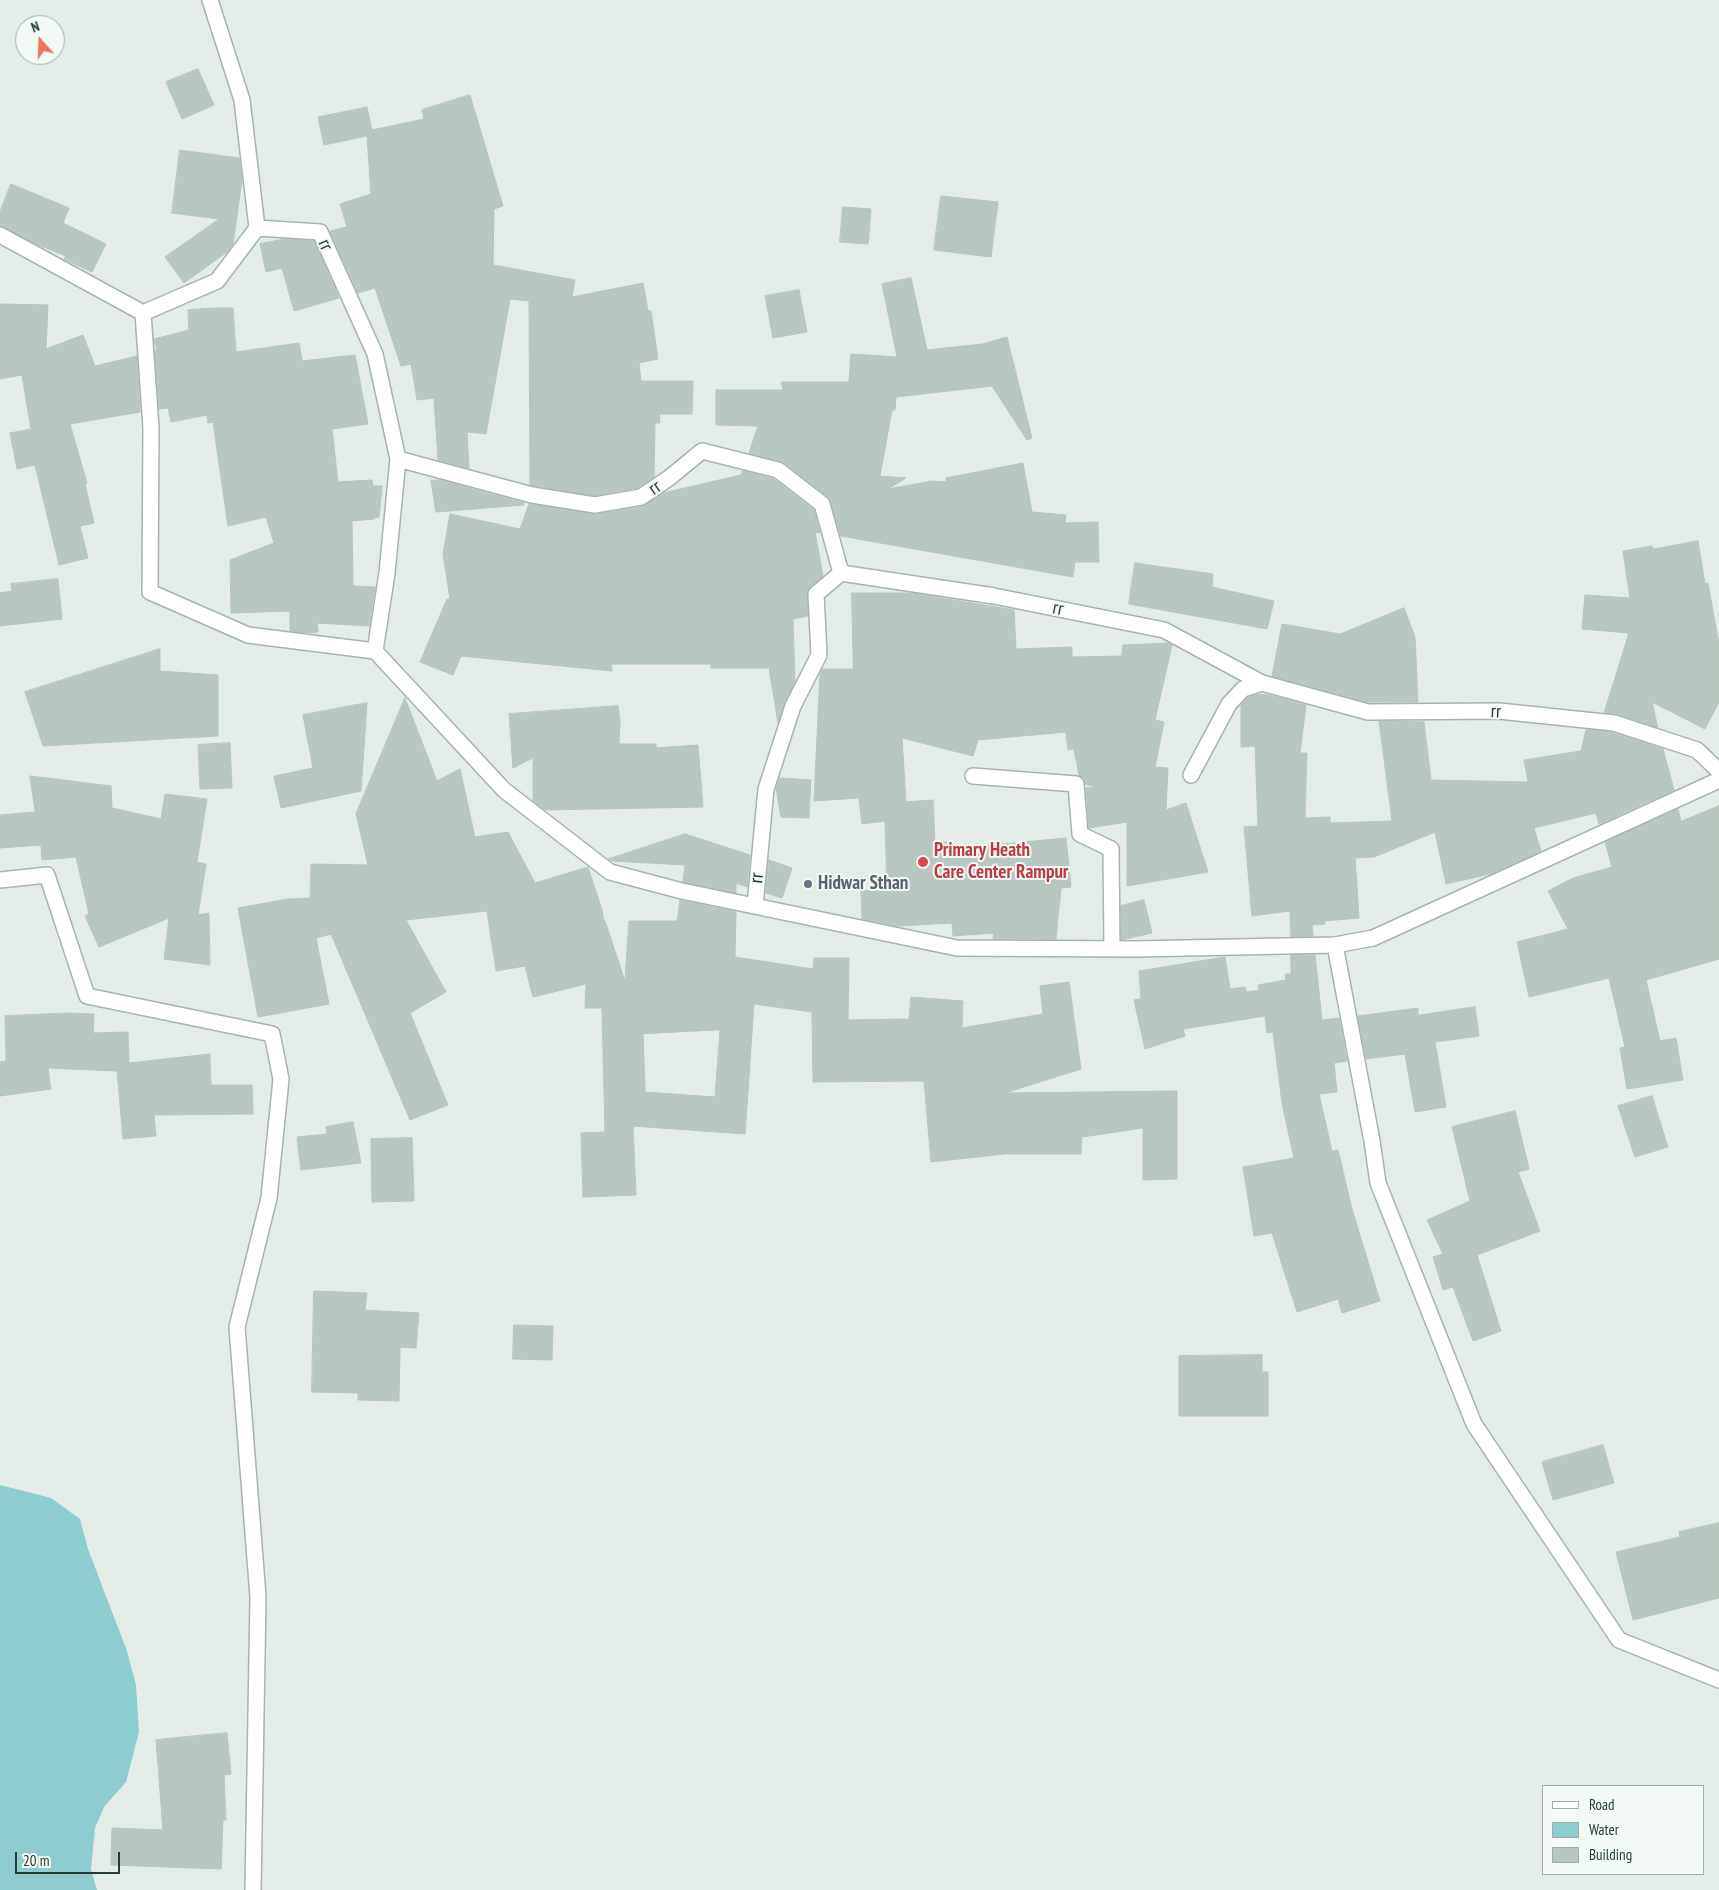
<!DOCTYPE html>
<style>
body{margin:0}
#map{position:relative;width:1719px;height:1890px;overflow:hidden;background:#e3ece7;font-family:"PT Sans Narrow",sans-serif}
canvas{display:block}
.legend{position:absolute;left:1542px;top:1785px;width:162px;height:90px;box-sizing:border-box;background:#f3f9f5;border:1px solid #a0aea7;margin:0;padding:6px 9px;list-style:none;font-size:15px;color:#233d33}
.legend li{display:flex;align-items:center;gap:10px;height:25px}
.legend b{width:25px;border:1px solid #a0aea7}
.north{position:absolute;left:15px;top:15px;width:50px;height:50px;box-sizing:border-box;background:#f3f9f5;border:1px solid #a0aea7;border-radius:50%;rotate:340deg;font-size:14px;font-weight:700;line-height:20px;text-align:center;color:#233d33}
.north::after{content:'';display:block;margin:auto;width:18px;height:22px;background:#ed7260;clip-path:polygon(50% 0,100% 100%,50% 72%,0 100%)}
.scale{position:absolute;left:15px;top:1852px;width:105px;height:22px;box-sizing:border-box;border:2px solid #233d33;border-top:0;padding-left:6px;font-size:15px;line-height:18px;white-space:nowrap;color:#233d33;-webkit-text-stroke:4px #f3f9f5;paint-order:stroke}
</style>
<div id="map">
<canvas width="1719" height="1890"></canvas>
<ul class="legend">
<li><b style="height:6px;background:#fff"></b>Road</li>
<li><b style="height:14px;background:#8dcdcf"></b>Water</li>
<li><b style="height:14px;background:#b8c7c0"></b>Building</li>
</ul>
<div class="north">N</div>
<div class="scale">20 m</div>
</div>
<script>
const g = document.querySelector('canvas').getContext('2d');
g.lineJoin = 'round';
function fillPath(path, color) { g.fillStyle = color; g.fill(path, 'evenodd'); }
function stroke(path, color, width, dash) { g.strokeStyle = color; g.lineWidth = width; g.lineCap = dash ? 'butt' : 'round'; g.setLineDash(dash || []); g.stroke(path); }
function write(font, color, halo, rows, align = 'center') {
  g.font = font + ' "PT Sans Narrow",sans-serif'; g.lineWidth = 4; g.setLineDash([]); g.textBaseline = 'middle'; g.strokeStyle = halo; g.fillStyle = color; for (const [text, x, y, turn = 0] of rows) {
    g.save(); g.translate(x, y); g.rotate((+turn || 0) * Math.PI / 180); g.textAlign = isNaN(turn) ? turn : align; if (halo) g.strokeText(text, 0, 0); g.fillText(text, 0, 0); g.restore();
  }
}
const water = new Path2D(`
 M0 1485 51 1498 80 1519 88 1549 127 1651 136 1685 139 1732 126 1782 104 1807 95 1828 91 1869 97 1890H0Z`);
const building = new Path2D(`
 M198 69 214 105 182 119 166 82Z
 M470 95 503 206 494 209 493 265 575 280 572 297 643 283 648 311H651L658 359 639 363 641 381H693L692 414H659L660 423H655L654 477 637 488 595 496 530 485 529 301 510 299 486 434 467 432 469 468 438 460 434 398 417 400 411 364 401 366 375 288 358 293 330 231 347 227 340 204 371 194 367 136 324 145 318 117 367 107 372 130 424 119 422 110Z
 M180 150 239 158 242 180 233 244 227 252 184 283 165 257 219 219 172 213Z
 M11 184 69 208 63 223 106 244 92 272 64 259 66 256 36 244 0 226V212Z
 M941 196 998 202 991 257 934 250Z
 M843 207 871 209 868 244 840 242Z
 M285 239 314 241 339 298 294 311 282 268 266 272 260 244Z
 M911 278 927 350 982 344 1007 337 1032 438 1027 440 992 386 896 397 895 410H892L880 476 906 478 888 489 932 481 946 482V478L1023 463 1032 512 1066 515 1065 523 1098 522 1099 562H1075L1073 577 841 536 831 502 828 497 783 462 749 453 758 426 716 425V390H783L781 382H849L851 354 897 357 882 284Z
 M799 290 807 332 773 338 765 296Z
 M0 304 48 305 46 349 83 335 95 366 137 356 140 412 70 424 87 483 85 484 94 523 80 526 88 558 59 565 35 465 17 469 10 433 31 429 22 375 0 379Z
 M216 308H233L236 352 299 343 302 361 355 355 368 424 332 429 338 482 372 480 373 486H382L379 517 374 518V519L352 521 353 586 375 587 369 626 317 623 318 632 306 633 290 631V611L231 613 230 560 274 543 266 517 228 526 213 422 208 423 207 415 171 422 168 408 159 409 155 351 157 350 154 339 189 330 188 310Z
 M743 471 774 479 814 510 820 533 815 532 823 576 807 591 808 616 793 619 795 682 785 702 778 723 769 668H711V664H611L612 671 461 656 453 675 420 662 447 599H450L443 554 450 514 520 529 529 504 597 514 643 506 663 493 741 475Z
 M439 480 524 503V505L436 512 431 481Z
 M1698 541 1705 584 1708 583 1719 644V702L1705 729 1652 702 1658 728 1617 714 1604 713 1629 633 1582 629 1585 595 1630 598 1623 551 1652 546 1653 549Z
 M1135 563 1213 574 1212 587 1274 601 1267 629 1129 604Z
 M58 579 62 619 0 626V593L12 591 11 584Z
 M852 593H911L1014 610 1016 649 1072 647V657L1122 656 1123 645 1169 643 1172 645 1155 720 1164 722 1155 767 1168 768 1166 810 1186 803 1208 872 1127 886V822L1089 828 1086 788 1096 787 1085 784 1084 779 1079 775 1074 749 1068 750 1066 732 978 740 973 756 902 738 906 802 933 800 935 843 947 842 948 849 1066 838 1071 887 1061 888 1056 939H993L994 933 953 936 952 923 898 926 862 919 861 891 887 890 885 821 862 824 859 798 814 801 820 674 822 669H853Z
 M1404 608 1415 637 1418 702H1367L1272 676 1282 624 1340 634Z
 M160 649V671L218 675V736L43 746 25 692Z
 M1257 694 1269 695 1306 705 1300 753H1307L1305 818 1330 817V823L1392 821 1379 721 1424 722 1431 780 1528 782 1524 760 1581 751 1586 730 1612 732 1663 749 1674 790 1599 824 1596 813 1534 828 1541 851 1490 874 1446 884 1435 832 1374 857 1355 858 1359 918 1324 921 1325 924 1312 925 1313 936 1291 937 1290 911 1252 916 1244 827 1258 826 1255 746 1241 747V705L1248 697Z
 M405 698 437 781 460 769 475 837 508 832 535 883 588 867 602 910 604 921H605L625 981 629 921H677L680 900 736 912 735 957 813 969 814 958H849L848 1020 909 1019 911 997 963 1001 962 1028 1043 1014 1040 986 1069 982 1081 1069 1005 1093 1177 1091V1179L1143 1180V1128L1082 1137 1081 1154H1005L931 1162 924 1081 813 1082 812 1012 754 1004 745 1134 633 1126 636 1195 583 1197 581 1133 605 1132 602 1008H585L586 984 533 997 525 966 496 971 487 911 406 920 446 992 410 1013 448 1105 410 1120 331 934 316 938 329 1004 258 1017 238 908 288 899 310 898 311 864 368 865 356 814ZM720 1030 715 1097 645 1092 643 1034Z
 M367 703 361 791 281 808 274 776 313 768 303 715Z
 M618 706 620 721 619 744H656V748L698 745 703 807 545 810 533 801V758L513 768 509 714Z
 M230 743 232 788 200 789 198 745Z
 M30 776 111 786 112 808 161 819 165 794 207 799 197 862 206 864 198 915 209 913 210 965 164 959 169 918 99 947 85 916 89 914 76 857 42 860 41 845 0 848V815L35 812Z
 M780 778 811 780 809 818 781 817 776 788Z
 M1719 806V959L1646 980 1660 1041 1676 1038 1683 1080 1627 1089 1620 1048 1625 1047 1609 978 1529 997 1517 942 1568 929 1548 891 1573 878 1612 867 1605 842 1678 809 1681 821Z
 M685 834 750 855 747 887 736 883V893L683 882 685 865 612 861 609 859Z
 M769 860 792 868 782 898 766 893Z
 M1144 900 1152 933 1121 940V906Z
 M1291 955H1315L1322 1020 1339 1018 1347 1061 1334 1063 1337 1092 1319 1094 1332 1151 1338 1150 1352 1209 1380 1301 1342 1313 1338 1299 1297 1312 1272 1233 1254 1236 1243 1167 1294 1158 1282 1103 1273 1032 1267 1033 1265 1016 1183 1029 1185 1036 1145 1049 1134 1000 1141 999 1139 971 1225 957 1230 989 1245 987 1247 992 1259 990 1258 985 1286 980 1285 974H1291Z
 M1475 1007 1479 1036 1435 1042 1446 1107 1415 1112 1405 1054 1366 1059 1358 1016 1418 1008V1015Z
 M68 1013 94 1014 93 1033 128 1032 129 1063 210 1054 211 1085H252L253 1114 154 1115 156 1136 123 1139 117 1071 48 1068 51 1089 0 1096V1062L6 1061 5 1016Z
 M1652 1096 1668 1147 1635 1157 1618 1106Z
 M1515 1111 1529 1169 1518 1172 1540 1231 1477 1255 1501 1331 1473 1341 1453 1287 1443 1290 1433 1257 1443 1254 1427 1220 1470 1201 1452 1127Z
 M353 1122 361 1163 301 1170 297 1137 327 1134 326 1127Z
 M412 1138 414 1201 372 1202 371 1139Z
 M314 1291 367 1293 365 1310 419 1313 416 1348 400 1347 399 1401 358 1400V1393L312 1392Z
 M514 1325 553 1326 552 1360 513 1359Z
 M1262 1355V1372H1268V1416H1179V1356Z
 M1603 1445 1614 1483 1553 1500 1542 1462Z
 M1719 1523V1598L1633 1620 1616 1552 1680 1537 1679 1532Z
 M227 1733 231 1774 224 1775 226 1820H223L221 1869 111 1865 112 1828 163 1830 156 1740Z`);
const minor = new Path2D(`
 M257 228 320 232 375 354 398 459 387 573 375 651
 M0 235 143 313 151 428 150 592 248 635 375 651 504 790 610 872 682 891 957 948 1136 949 1335 945 1373 938 1719 780
 M143 313 217 281 257 228 242 100 210 0
 M398 459 532 495 595 505 641 497 669 478 702 451 778 470 822 504 841 573 994 596 1164 630 1262 683 1243 689 1229 704 1191 775
 M1262 683 1368 712 1499 711 1614 723 1697 750 1719 771
 M973 776 1076 784 1080 834 1111 849 1112 949
 M0 880 47 875 87 996 272 1034 281 1079 269 1198 237 1327 258 1597 253 1890
 M755 906 766 789 793 706 819 655 816 594 841 573
 M1335 945 1372 1141 1378 1183 1474 1424 1619 1640 1719 1680`);
const markers = [
 [923,862,6,"#e0444e"],
 [808,884,5,"#6b7280"]
];
const streetNames = [
 ["rr",325,245,66],
 ["rr",655,488,-35],
 ["rr",1058,609,11],
 ["rr",1496,712,2],
 ["rr",757,878,-84]
];
const healthNames = [
 ["Primary Heath",934,851],
 ["Care Center Rampur",934,873]
];
const worshipNames = [
 ["Hidwar Sthan",818,884]
];
fillPath(water, '#8dcdcf');
fillPath(building, '#b8c7c0');
stroke(building, '#b6c6bd', 1);
stroke(minor, '#a6b4ad', 18);
stroke(minor, '#fff', 15);
for (const [x, y, r, color] of markers) { const dot = new Path2D(); dot.arc(x, y, r, 0, 2 * Math.PI); g.fillStyle = color; g.fill(dot); stroke(dot, '#f3f9f5', 2); }
write('19px', '#233d33', '#f3f9f5', streetNames);
write('bold 19px', '#be3a42', '#f3f9f5', healthNames, 'left');
write('bold 19px', '#5b616d', '#f3f9f5', worshipNames, 'left');
</script>
